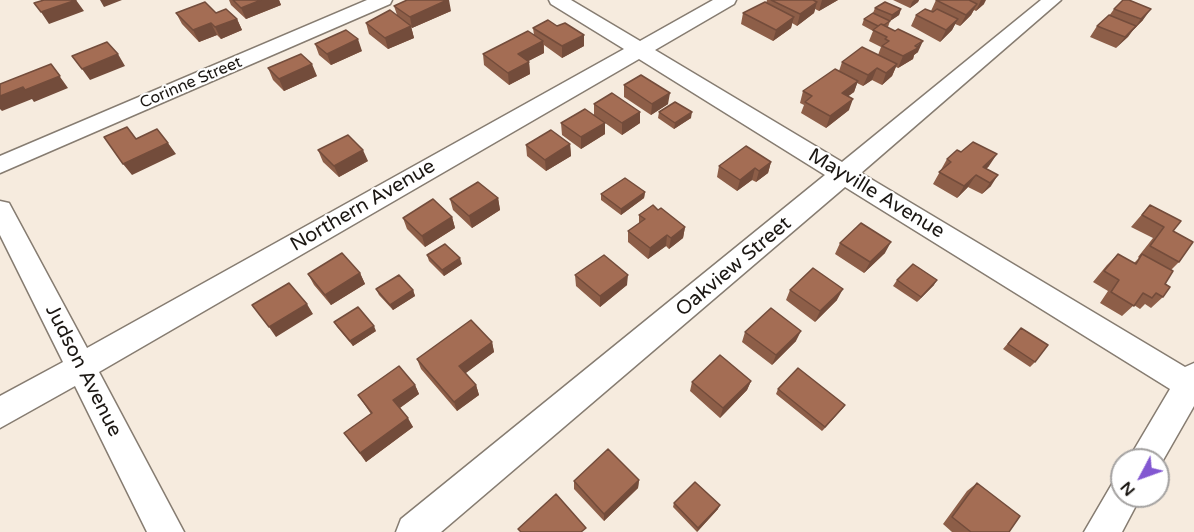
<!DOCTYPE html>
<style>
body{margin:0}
#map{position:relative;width:1194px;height:532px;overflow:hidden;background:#f6ebde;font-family:"Varela Round",sans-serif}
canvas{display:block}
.north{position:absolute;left:1110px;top:448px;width:60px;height:60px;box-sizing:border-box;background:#fff;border:2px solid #a4a2a1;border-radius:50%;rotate:229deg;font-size:16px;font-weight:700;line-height:24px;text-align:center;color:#1b1713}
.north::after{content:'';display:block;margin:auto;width:21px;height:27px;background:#8257d1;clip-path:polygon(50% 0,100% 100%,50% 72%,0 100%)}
</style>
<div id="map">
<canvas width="1194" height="532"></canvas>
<div class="north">N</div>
</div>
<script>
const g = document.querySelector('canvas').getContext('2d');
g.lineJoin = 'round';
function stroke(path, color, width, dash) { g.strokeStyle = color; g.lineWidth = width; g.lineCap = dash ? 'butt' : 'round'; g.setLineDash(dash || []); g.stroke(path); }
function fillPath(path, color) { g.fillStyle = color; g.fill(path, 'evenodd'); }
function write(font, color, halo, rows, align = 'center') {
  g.font = font + ' "Varela Round",sans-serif'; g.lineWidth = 4.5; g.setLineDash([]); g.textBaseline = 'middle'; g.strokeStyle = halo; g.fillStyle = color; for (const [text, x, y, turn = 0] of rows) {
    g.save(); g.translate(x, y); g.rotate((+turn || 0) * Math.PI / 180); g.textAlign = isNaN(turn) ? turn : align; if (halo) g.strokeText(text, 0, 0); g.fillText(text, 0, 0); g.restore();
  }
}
const street = new Path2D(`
 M367 0H392L390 4 0 173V156Z
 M549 0H571L640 41 713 0H736L734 4 655 50 842 162 1041 0H1061L861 173 1185 367 1194 363V406L1158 469V460H1128L1170 389 845 187 441 532H396L401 519 825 175 639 59 99 372 184 532H147L75 386 0 428V396L63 362 0 235V201L9 203 87 348 624 49 551 4Z
 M1122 480V496H1141L1122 532H1084L1112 484Z`);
const wall = new Path2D(`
 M229 0H279L281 5 246 19 231 5Z
 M767 0H838L819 11 815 9 814 13 797 26 792 23 791 28 773 41 741 24 743 13 766 3Z
 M893 0H919L918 2 910 8Z
 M936 0H981L984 4 976 11 974 10 971 15 960 26 955 24 952 30 940 42 911 26 916 15 931 11Z
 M394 6 451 11 412 28 411 27 414 38 388 49 369 34 366 23 397 15Z
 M875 8 901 9 899 15 890 21 888 27 918 52 914 55 913 59 898 68 896 67 892 76 882 85 872 80 863 86 857 83 854 92 848 96 849 110 826 128 801 113 804 105 800 103 803 91 839 71 842 62 878 55 881 47 869 41 873 31 862 25 864 19 873 13Z
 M1114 9 1143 20 1116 48 1090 37 1097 26 1109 16Z
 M176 13H216L237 19 242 30 221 39 217 35 199 42 182 24Z
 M533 28 584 46 562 58 544 45V53L528 61 529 62 530 74 509 85 484 65 483 54 534 35Z
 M315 44 362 51 331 65 319 55Z
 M268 68 317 76 284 91 273 80Z
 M624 85 668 104 651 115 624 97Z
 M594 104 640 112V123L622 135 605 123V134L581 149 562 135 561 123 594 115Z
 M659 112 691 118 674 129 658 118Z
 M570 144 571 156 546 171 527 156 526 145Z
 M318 150 368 161 339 177 323 162Z
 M947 159 989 166 986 169 991 186 982 194 968 187 957 198 933 184Z
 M771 162 768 173 756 182 752 180 737 191 717 177 719 166Z
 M645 192 644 198 621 215 601 200V194Z
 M498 198 500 210 472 228 453 210 450 199Z
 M1150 205 1173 231 1179 262 1171 270 1165 284 1163 297 1151 308 1145 304 1140 309 1134 305 1122 316 1100 303 1108 291 1093 282 1107 265 1118 254 1134 263 1139 258 1138 257 1153 238 1131 227Z
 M658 210 685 227 683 238 669 249 666 246 648 259 628 242V231L639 224V215Z
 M452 217 455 228 425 247 407 229 403 218Z
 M840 243 885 253 864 273 835 254Z
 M427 255 462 264 444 276 429 261Z
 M360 273 365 284 331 305 314 285 308 274Z
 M575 275 627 285 600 307 576 286Z
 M897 280 934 285 917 302 893 286Z
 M376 289 413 290 415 296 393 310 379 295Z
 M790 290 837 300 815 322 786 300Z
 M334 322 376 331 353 346 337 327Z
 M1021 328 1035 362 1030 367 1003 349Z
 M745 332 796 341 772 365 742 342Z
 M492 342 494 352 465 373 476 385 479 395 457 411 421 369 417 359Z
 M751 381 747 390 720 418 690 391 692 382Z
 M415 385 419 394 400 408 413 427 366 462 344 433 371 414 358 395Z
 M778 389 845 405 842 409 822 431 776 394Z
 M639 480 638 488 604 521 574 489V481Z
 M977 483 1009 532H952L943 524 967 491Z
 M674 503 718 509 697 532 673 507Z`);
const shadedWall = new Path2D(`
 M76 0 84 11 49 24 41 12Z
 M100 0H122L104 7Z
 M261 0H279L281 5 246 19 241 8Z
 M447 0H449L451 11 412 28 410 17Z
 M822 0H838L819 11Z
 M914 0H919L918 2 910 8 912 2Z
 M981 0H986L984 4 976 11Z
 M817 2 814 13 797 26 800 14Z
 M977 4 971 15 960 26 966 15Z
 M901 9 899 15 890 21 892 15Z
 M1151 9 1143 20 1133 30 1141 19Z
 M794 17 791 28 773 41 776 30Z
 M237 19 242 30 221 39 215 27Z
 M958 19 952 30 940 42 946 30Z
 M211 23 217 35 199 42 193 30Z
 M411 26 414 38 388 49 385 38Z
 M1136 26 1128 37 1116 48 1125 37Z
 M584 35V46L562 58V46Z
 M358 39 362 51 331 65 327 54Z
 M543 41 544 53 519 66 518 54Z
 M923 41 918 52 914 55 913 59 898 68 903 56Z
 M118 54 125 66 90 80 82 69Z
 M529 62 530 74 509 85 508 73Z
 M51 64 68 88 34 102 32 99 2 111 0 109V96Z
 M312 64 317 76 284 91 279 79Z
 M897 64 892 76 882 85 886 73Z
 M877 68 872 80 863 86 868 75Z
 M858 81 854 92 838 104 842 93Z
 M670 93 668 104 651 115 652 104Z
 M853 99 849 110 826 128 830 116Z
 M640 112V123L622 135V123Z
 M692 112 691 118 674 129 675 123Z
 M605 123V134L581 149V137Z
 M168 143 176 154 132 175 123 164Z
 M570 144 571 156 546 171 545 160Z
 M363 150 368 161 339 177 334 166Z
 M997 154 989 166 978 177 983 167Z
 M771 162 768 173 756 182 759 171Z
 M755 168 752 180 737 191 740 180Z
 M976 175 968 187 957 198 964 186Z
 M998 175 991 186 982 194 990 183Z
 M645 192 644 198 621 215V209Z
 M498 198 500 210 472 228 469 216Z
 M452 217 455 228 425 247 422 236Z
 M685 227 683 238 669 249 671 238Z
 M667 235 666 246 648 259 650 248Z
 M891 242 885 253 864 273 870 262Z
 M460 258 462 264 444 276 442 270Z
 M360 273 365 284 331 305 325 295Z
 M628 275 627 285 600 307V296Z
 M937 280 934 285 917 302 921 297Z
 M843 289 837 300 815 322 820 311Z
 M413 290 415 296 393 310 390 305Z
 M307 304 313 314 276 337 269 327Z
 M374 326 376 331 353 346 350 341Z
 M801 331 796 341 772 365 776 355Z
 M492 342 494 352 462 376 459 366Z
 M751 381 747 390 720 418 723 408Z
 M415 385 419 394 398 409 393 400Z
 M476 385 479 395 457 411 454 402Z
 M845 405 842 409 822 431 825 427Z
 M408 418 413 427 366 462 360 453Z
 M639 480 638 488 604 521V514Z
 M720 505 718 509 697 532 698 528Z`);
const building = new Path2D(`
 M44 0H76L41 12 34 3Z
 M233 0H261L241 8Z
 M407 0H447L410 17 394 6Z
 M771 0H813L817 2 800 14Z
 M936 0H969L977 4 966 15Z
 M1123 0H1129L1151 9 1141 19 1114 9Z
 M205 2 216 13 226 9 237 19 215 27 211 23 193 30 176 13Z
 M765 2 794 17 776 30 743 13Z
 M885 2 901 9 892 15 875 8Z
 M925 9 933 12 937 9 958 19 946 30 916 15Z
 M390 10 411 26 385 38 366 23Z
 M873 13 890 21 884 25 881 24 878 26 864 19Z
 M1109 15 1136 26 1125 37 1097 26Z
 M548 20 557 26 565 23 584 35 562 46 533 28Z
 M881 24 895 31 898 29 923 41 915 46 918 48 903 56 882 46 889 41 885 39 887 37 873 30Z
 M346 30 358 39 327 54 315 44Z
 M528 31 543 41 518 54 529 62 508 73 483 54Z
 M107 42 118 54 82 69 72 56Z
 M862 47 897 64 886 73 877 68 868 75 842 62Z
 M301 54 312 64 279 79 268 68Z
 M51 64 60 76 25 90 23 87 0 96V84Z
 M835 69 858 81 842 93 853 99 830 116 805 102 812 96 803 91Z
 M641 75 670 93 652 104 624 85Z
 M612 93 640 112 622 123 594 104Z
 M675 102 692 112 675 123 659 112Z
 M585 109 605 123 581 137 561 123Z
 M127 127 136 139 157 129 168 143 123 164 104 137Z
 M551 130 570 144 545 160 526 145Z
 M348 135 363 150 334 166 318 150Z
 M973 142 997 154 983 167 998 175 990 183 976 175 964 186 939 172 951 162 947 159 957 150 961 152Z
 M746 146 771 162 759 171 755 168 740 180 719 166Z
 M625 178 645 192 621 209 601 194Z
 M478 182 498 198 469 216 450 199Z
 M433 199 452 217 422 236 403 218Z
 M653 205 658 210 661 208 685 227 671 238 667 235 650 248 628 231 645 219 639 215Z
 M1150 205 1181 221 1173 231 1193 242 1179 262 1150 246 1164 227 1142 215Z
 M861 223 891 242 870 262 840 243Z
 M445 244 460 258 442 270 427 255Z
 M342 253 360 273 325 295 308 274Z
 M1118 254 1136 264 1142 254 1173 271 1165 284 1170 287 1163 297 1156 293 1152 298 1143 293 1134 306 1111 292 1119 280 1104 271Z
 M604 255 628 275 600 296 575 275Z
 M913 264 937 280 921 297 897 280Z
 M813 268 843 289 820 311 790 290Z
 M399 275 413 290 390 305 376 289Z
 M289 283 307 304 269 327 252 305Z
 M358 307 374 326 350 341 334 322Z
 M771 308 801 331 776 355 745 332Z
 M471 320 492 342 459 366 476 385 454 402 417 359Z
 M1021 328 1048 345 1035 362 1008 344Z
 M720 355 751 381 723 408 692 382Z
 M399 366 415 385 393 400 408 418 360 453 344 433 372 413 358 395Z
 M798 368 845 405 825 427 778 389Z
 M608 449 639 480 604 514 574 481Z
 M695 482 720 505 698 528 674 503Z
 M977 483 1020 516 1009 532H971L952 517Z
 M556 494 586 528 581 532H521L518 529Z`);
const farStreetnames = [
 ["Corinne Street",191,83,-23]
];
const streetNames = [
 ["Mayville Avenue",876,194,31],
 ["Northern Avenue",363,206,-30],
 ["Oakview Street",734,267,-40],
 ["Judson Avenue",83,371,63]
];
stroke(street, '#867c71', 3);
fillPath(street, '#fff');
fillPath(wall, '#8d5e48');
fillPath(shadedWall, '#734c3b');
fillPath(building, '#a46d54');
stroke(building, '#734c3b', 1.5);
write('16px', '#1b1713', '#fff', farStreetnames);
write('20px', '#1b1713', '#fff', streetNames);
</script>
